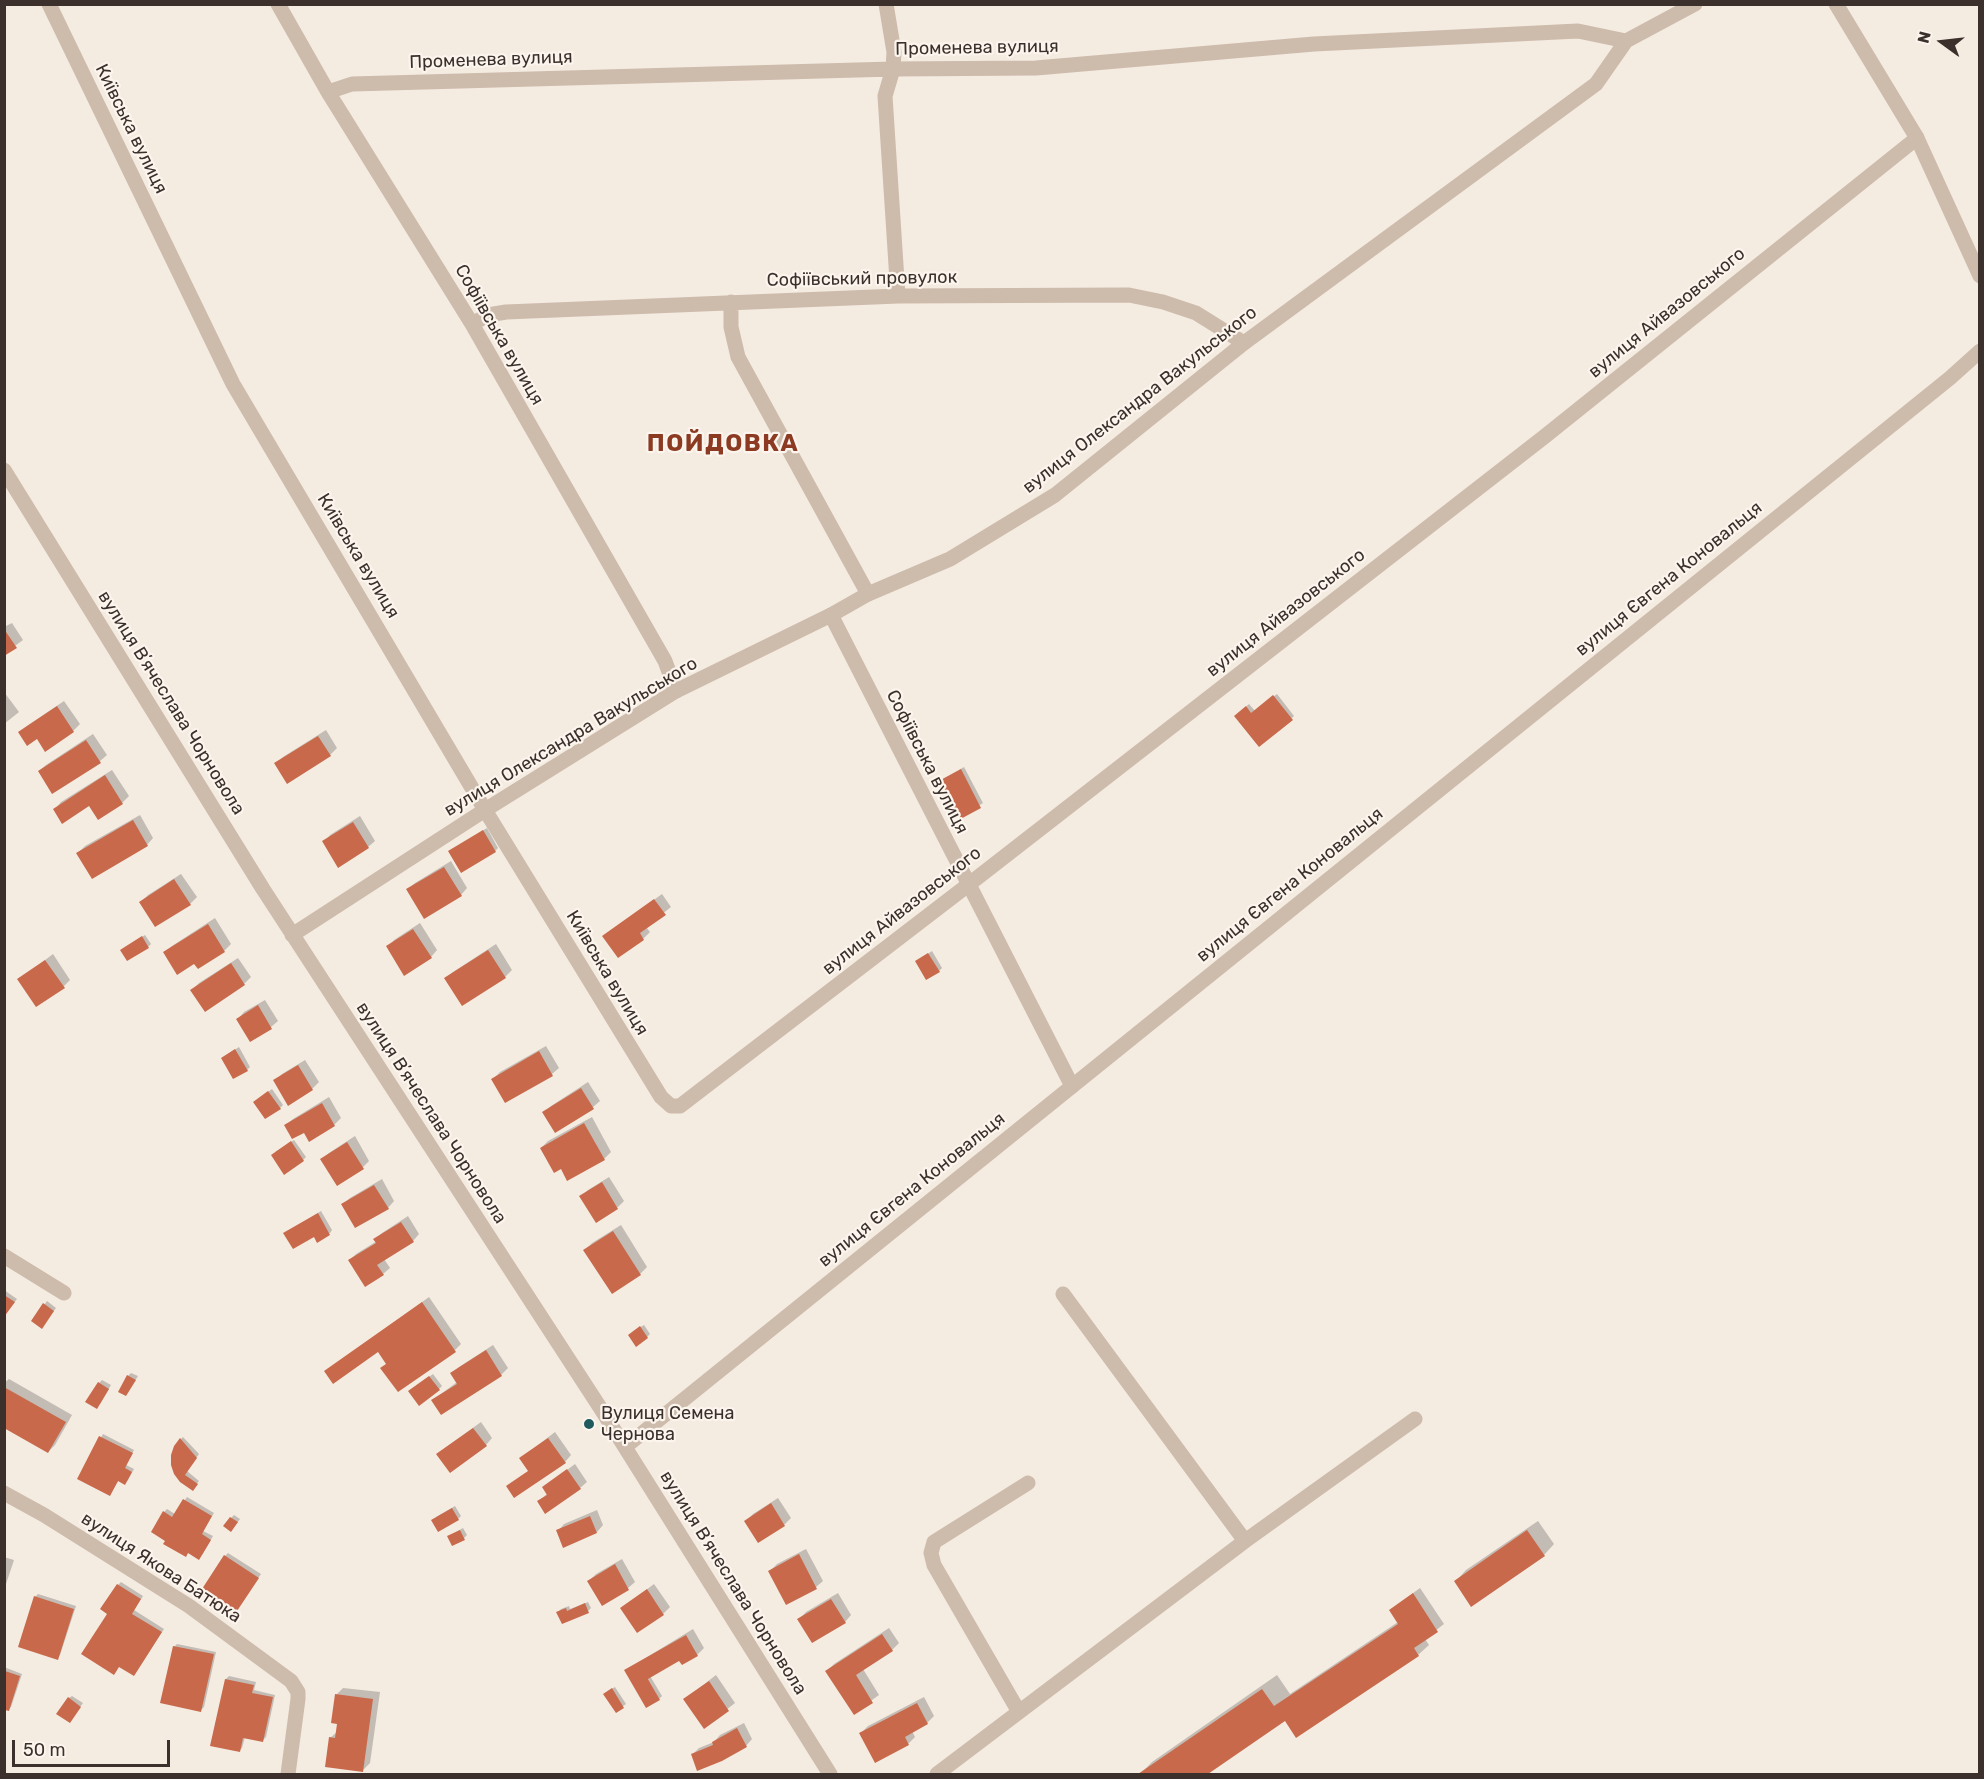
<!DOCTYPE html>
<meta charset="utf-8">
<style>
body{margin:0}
#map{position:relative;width:1984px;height:1779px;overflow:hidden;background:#f4ebe1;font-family:Rubik,sans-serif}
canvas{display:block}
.frame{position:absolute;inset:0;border:6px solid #3b302b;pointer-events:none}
.north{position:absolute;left:1912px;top:12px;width:60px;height:60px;-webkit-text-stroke:4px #fbf5ee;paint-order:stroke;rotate:285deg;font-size:16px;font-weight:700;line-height:24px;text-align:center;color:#3b302b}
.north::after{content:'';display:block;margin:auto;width:21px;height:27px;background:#3b302b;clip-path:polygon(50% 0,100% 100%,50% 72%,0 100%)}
.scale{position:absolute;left:12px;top:1740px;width:158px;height:27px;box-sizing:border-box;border:3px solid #3b302b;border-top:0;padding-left:8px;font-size:18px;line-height:21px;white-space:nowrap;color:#3b302b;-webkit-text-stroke:4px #fbf5ee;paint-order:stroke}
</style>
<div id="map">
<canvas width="1984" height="1779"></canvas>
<div class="frame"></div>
<div class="north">N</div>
<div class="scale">50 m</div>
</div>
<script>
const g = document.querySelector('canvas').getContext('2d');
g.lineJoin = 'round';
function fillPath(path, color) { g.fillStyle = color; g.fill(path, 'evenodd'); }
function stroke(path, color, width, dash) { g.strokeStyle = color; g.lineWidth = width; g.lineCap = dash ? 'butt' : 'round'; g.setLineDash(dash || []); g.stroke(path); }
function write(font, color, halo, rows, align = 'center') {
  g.font = font + ' Rubik,sans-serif'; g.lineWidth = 4.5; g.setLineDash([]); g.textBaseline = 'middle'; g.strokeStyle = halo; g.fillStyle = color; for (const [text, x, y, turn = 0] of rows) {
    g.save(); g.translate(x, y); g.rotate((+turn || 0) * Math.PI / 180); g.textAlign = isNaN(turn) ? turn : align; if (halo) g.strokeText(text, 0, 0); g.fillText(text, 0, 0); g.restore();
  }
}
const shadow = new Path2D(`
 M12 623 23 640 4 654V627Z
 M4 692 19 712 4 724Z
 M1277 694 1294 716 1292 718 1239 713 1249 704 1255 711Z
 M64 701 80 724 73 731 45 749 37 737 20 732 27 726Z
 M326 730 337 748 330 755 276 764 283 757Z
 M93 734 107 755 100 761 39 771 46 765Z
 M964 767 983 803 956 820 940 781Z
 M112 770 129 796 122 803 90 804 55 809 61 802Z
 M140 815 153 838 147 845 78 853 85 846Z
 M360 816 375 841 368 847 324 842 330 835Z
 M487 828 498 848 495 851H450Z
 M451 861 467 888 461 895 408 889 415 883Z
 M181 874 197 897 190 904 141 902 148 895Z
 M662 894 671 907 646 927 650 932 643 939 604 936Z
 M215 918 231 944 224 951 198 967 195 962 165 952 172 946Z
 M420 923 437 950 431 957 388 947 394 940Z
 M145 935 151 944 148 947H125Z
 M496 944 512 970 505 977 446 978 453 972Z
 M932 951 942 968 939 971 917 961Z
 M53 954 70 980 64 986 19 980Z
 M238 958 251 977 244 984 192 990 199 983Z
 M265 1000 278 1021 271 1027 238 1019 244 1012Z
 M546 1046 559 1068 552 1074 493 1079 500 1072Z
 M239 1047 250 1067 247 1070 222 1058Z
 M305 1060 319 1082 312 1089 275 1081 282 1074Z
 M588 1082 600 1101 593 1107 556 1131 544 1113 551 1106Z
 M272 1089 283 1105 280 1108 258 1099Z
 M329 1097 341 1118 334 1125 305 1131 286 1125 293 1119Z
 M592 1117 611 1152 604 1159 541 1148 548 1141Z
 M355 1136 369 1161 363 1167 322 1159 329 1153Z
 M294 1140 306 1157 303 1160 275 1152Z
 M609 1177 624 1201 618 1207 596 1221 581 1197 588 1190Z
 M382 1179 394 1201 388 1208 343 1204 350 1198Z
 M321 1211 332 1230 330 1233 317 1240 314 1235 285 1233Z
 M408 1216 419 1234 413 1241 384 1259 390 1268 383 1274 350 1260 356 1254 377 1241 375 1239 382 1233Z
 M621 1225 647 1267 640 1274 585 1250 592 1243Z
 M4 1290 17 1299 4 1316Z
 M429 1297 461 1344 455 1350H378L364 1344Z
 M47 1301 56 1308 44 1324 33 1321Z
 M644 1325 650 1334 647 1337 632 1332Z
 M493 1345 508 1368 501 1375 441 1413 433 1400 457 1382 452 1374 459 1367Z
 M131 1373 138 1376 126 1395 128 1376Z
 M433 1374 442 1386 439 1389 413 1388Z
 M9 1379 72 1415 55 1445 48 1452 4 1427V1383Z
 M102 1380 111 1385 100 1404 99 1383Z
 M481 1422 492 1438 486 1445 445 1448Z
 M555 1432 571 1455 565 1462 530 1470 521 1458Z
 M103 1434 134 1450 126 1465 134 1469 128 1480 125 1483 119 1480 110 1494 79 1478Z
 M183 1437 199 1454 187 1471 199 1481 195 1486 181 1481V1439Z
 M575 1464 587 1482 580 1488 539 1501 548 1493 544 1487Z
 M187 1497 214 1513 203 1531 213 1536 202 1555 167 1540 164 1512 167 1509 175 1514Z
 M778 1498 791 1518 784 1525 746 1521 753 1514Z
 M455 1506 461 1516 458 1519 436 1517Z
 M597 1510 603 1525 597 1532 558 1531 564 1524Z
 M234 1515 240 1519 234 1527 231 1518Z
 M1538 1521 1554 1544 1544 1555 1456 1581 1466 1570Z
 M463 1528 467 1535 464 1538 449 1536Z
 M806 1549 823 1581 816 1587 770 1571 777 1564Z
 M228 1553 261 1574 239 1607 225 1556Z
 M4 1557 14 1560 4 1590Z
 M622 1559 635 1582 628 1588 602 1604 589 1581 596 1574Z
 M121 1582 143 1596 134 1610 164 1629 137 1671 109 1613 118 1585Z
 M654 1584 670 1607 663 1614 622 1608Z
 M1420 1588 1444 1624 1425 1639 1429 1645 1418 1655 1285 1719 1205 1774H1140L1152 1762 1277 1675 1290 1694 1398 1622 1390 1610Z
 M838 1593 851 1615 845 1622 799 1619 806 1612Z
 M38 1594 76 1606 60 1655 57 1658 35 1597Z
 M588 1602 591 1608 588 1611 562 1622 558 1612 561 1609 569 1606 570 1609Z
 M889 1628 899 1643 892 1650 863 1669 879 1695 854 1713 827 1671 834 1664Z
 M693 1629 704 1648 697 1655 680 1659 650 1676 662 1696 659 1699 639 1662Z
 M177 1644 216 1652 204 1707 201 1710 174 1647Z
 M4 1667 22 1674 11 1707 8 1710 4 1708Z
 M716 1675 735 1703 704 1727 685 1699Z
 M229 1676 256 1682 254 1690 275 1695 266 1737 263 1740 245 1737 242 1748 239 1751 226 1679Z
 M615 1687 626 1704 616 1711 608 1691Z
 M343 1688 380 1692 370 1763 363 1770 330 1738 338 1731 337 1694Z
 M72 1696 83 1703 72 1718 69 1698Z
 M924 1697 934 1716 927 1723 912 1731 915 1737 908 1744 861 1733 868 1726Z
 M744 1723 752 1739 746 1746 692 1755 699 1748 714 1742 720 1735Z`);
const building = new Path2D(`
 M4 629 17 648 4 656Z
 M1273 695 1293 720 1259 747 1234 716 1246 706 1251 713Z
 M57 706 74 732 45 752 37 739 27 746 18 732Z
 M318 736 331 756 287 784 274 763Z
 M86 740 101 763 52 794 38 771Z
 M961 769 981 808 955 822 935 783Z
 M105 775 123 804 98 820 89 806 62 824 53 809Z
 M133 820 148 846 92 879 76 853Z
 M353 822 369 848 338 868 322 841Z
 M483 830 496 852 461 873 448 851Z
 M444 867 462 896 424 919 406 889Z
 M174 879 191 905 155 927 139 902Z
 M654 899 666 915 640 933 644 940 618 958 602 936Z
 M208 924 225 952 198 969 194 964 177 975 163 952Z
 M413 929 432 958 404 976 386 946Z
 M142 936 149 948 127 961 120 950Z
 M488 950 506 978 462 1006 444 978Z
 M928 953 940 972 926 980 915 961Z
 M45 960 65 988 36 1007 17 979Z
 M231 963 245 985 205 1012 190 990Z
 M258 1005 272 1029 250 1042 236 1019Z
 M235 1049 248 1071 233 1079 221 1058Z
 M539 1051 553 1076 505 1103 491 1079Z
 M298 1065 313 1090 288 1106 273 1080Z
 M581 1088 594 1109 555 1133 542 1112Z
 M268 1091 281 1109 265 1119 253 1102Z
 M322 1103 335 1126 309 1142 304 1133 292 1139 284 1125Z
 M584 1123 605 1160 567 1181 561 1169 554 1173 540 1148Z
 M291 1141 304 1161 284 1175 271 1155Z
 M347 1142 364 1169 337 1186 320 1159Z
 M602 1182 618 1209 596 1223 579 1196Z
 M374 1185 389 1209 355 1228 341 1204Z
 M318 1213 330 1235 317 1243 314 1237 293 1249 283 1233Z
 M401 1222 414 1242 377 1265 384 1275 365 1287 348 1260 376 1243 373 1239Z
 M613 1231 641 1275 612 1294 583 1250Z
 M4 1295 15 1302 4 1317Z
 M422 1302 456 1352 398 1392 380 1368 386 1364 378 1352 333 1384 324 1371Z
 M43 1303 54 1311 42 1329 31 1321Z
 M640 1326 648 1338 636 1347 628 1335Z
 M486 1350 502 1376 441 1415 431 1400 457 1384 450 1373Z
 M127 1375 136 1380 126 1396 118 1392Z
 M429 1376 440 1390 419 1406 408 1391Z
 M98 1382 109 1389 97 1409 85 1402Z
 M4 1387 66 1422 48 1453 4 1428Z
 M473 1428 487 1446 450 1473 436 1454Z
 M99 1436 133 1453 125 1468 132 1472 125 1485 118 1481 110 1496 77 1479Z
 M180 1438 197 1458 185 1475 198 1484 193 1491 180 1482 174 1474 171 1465V1455L174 1446Z
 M548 1438 566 1463 514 1498 506 1486 528 1471 519 1458Z
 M567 1469 581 1489 545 1514 537 1501 547 1495 542 1487Z
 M183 1499 212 1516 202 1534 211 1540 199 1560 188 1553 186 1557 163 1544 165 1541 151 1532 163 1511 172 1517Z
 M771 1503 785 1526 758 1543 744 1521Z
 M452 1508 459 1520 438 1532 431 1520Z
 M590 1516 597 1533 563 1548 556 1530Z
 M230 1517 238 1522 231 1532 223 1526Z
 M460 1530 465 1540 452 1546 447 1536Z
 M1527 1530 1545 1556 1471 1607 1454 1581Z
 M799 1554 817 1589 786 1605 768 1571Z
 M224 1555 259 1578 237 1611 202 1589Z
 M615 1564 629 1590 602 1606 587 1581Z
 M117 1584 141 1599 132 1614 162 1632 134 1676 119 1667 114 1675 81 1654 107 1614 100 1609Z
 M647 1589 664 1615 637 1633 620 1608Z
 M1413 1593 1438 1632 1414 1648 1419 1656 1296 1738 1285 1721 1208 1774H1138L1262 1689 1274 1706 1398 1624 1389 1610Z
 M34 1596 74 1609 58 1660 18 1647Z
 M831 1599 846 1623 812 1643 797 1619Z
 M585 1603 589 1613 562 1624 556 1612 566 1608 567 1611Z
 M882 1634 893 1651 856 1675 873 1703 854 1715 825 1671Z
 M686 1635 698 1656 682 1665 679 1661 648 1679 660 1700 646 1708 624 1670Z
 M173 1646 214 1654 201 1712 160 1703Z
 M5 1671 20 1676 9 1711 5 1710Z
 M225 1679 254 1685 252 1693 273 1697 263 1742 243 1738 240 1752 210 1746Z
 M709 1681 729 1711 704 1729 683 1699Z
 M612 1688 624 1708 616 1713 603 1694Z
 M335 1694 373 1699 363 1772 325 1767 329 1737 335 1738 337 1724 331 1723Z
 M68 1697 81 1707 70 1723 56 1714Z
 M917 1703 928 1724 905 1737 909 1745 875 1763 859 1733Z
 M737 1728 747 1747 722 1761 697 1771 691 1754 713 1745 712 1742Z`);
const minor = new Path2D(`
 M49 4 233 384 485 810 661 1097 671 1106H680L968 885 1544 437 1917 138
 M278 4 328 92 472 324 665 661 676 691
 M886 4 894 52 893 69 885 96 898 296
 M328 92 352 84 893 69 1036 68 1314 44 1578 31 1626 41
 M731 302V327L738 357 868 594
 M472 324 488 315 506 312 898 296 1129 295 1163 302 1196 313 1244 343
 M831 615 1072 1086
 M4 1256 64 1293
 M1063 1294 1245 1541
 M4 1493 44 1515 189 1606 291 1681 298 1692V1699L288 1774
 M1019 1712 934 1565 931 1553 934 1542 1028 1483
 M937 1774 1245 1541 1415 1419`);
const tertiary = new Path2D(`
 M1836 4 1917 138 1980 276
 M4 470 263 889 601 1409 830 1774
 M292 935 485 810 676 691 831 615 868 594 950 559 1055 495 1244 343 1596 84 1626 41 1695 4
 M625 1447 1950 378 1980 351`);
const markers = [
 [589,1424,6,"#1f5a5e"]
];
const streetNames = [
 ["Променева вулиця",977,48,-1],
 ["Променева вулиця",491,60,-2],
 ["Київська вулиця",131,129,64],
 ["Софіївський провулок",862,279,-1],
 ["вулиця Айвазовського",1667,313,-39],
 ["Софіївська вулиця",499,335,60],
 ["вулиця Олександра Вакульського",1140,400,-38],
 ["Київська вулиця",358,556,59],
 ["вулиця Євгена Коновальця",1669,579,-39],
 ["вулиця Айвазовського",1286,613,-38],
 ["вулиця Вʼячеслава Чорновола",171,703,58],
 ["вулиця Олександра Вакульського",571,737,-31],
 ["Софіївська вулиця",927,762,63],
 ["вулиця Євгена Коновальця",1290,885,-39],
 ["вулиця Айвазовського",902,911,-38],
 ["Київська вулиця",607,973,59],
 ["вулиця Вʼячеслава Чорновола",431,1113,57],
 ["вулиця Євгена Коновальця",912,1190,-39],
 ["вулиця Якова Батюка",161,1568,33],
 ["вулиця Вʼячеслава Чорновола",733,1583,58]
];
const poiNames = [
 ["Вулиця Семена",601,1414],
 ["Чернова",601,1435]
];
const districtNames = [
 ["ПОЙДОВКА",723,444]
];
fillPath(shadow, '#0003');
fillPath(building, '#c8694b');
stroke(minor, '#cdbbac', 15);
stroke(tertiary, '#cdbbac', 15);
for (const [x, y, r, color] of markers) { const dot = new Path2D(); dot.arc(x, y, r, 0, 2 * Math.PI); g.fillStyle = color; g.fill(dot); stroke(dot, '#fbf5ee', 2); }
write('18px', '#3b302b', '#fbf5ee', streetNames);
write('18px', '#3b302b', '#fbf5ee', poiNames, 'left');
g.letterSpacing = '1.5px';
write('bold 24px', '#8c3b22', '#fbf5ee', districtNames);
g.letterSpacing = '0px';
</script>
